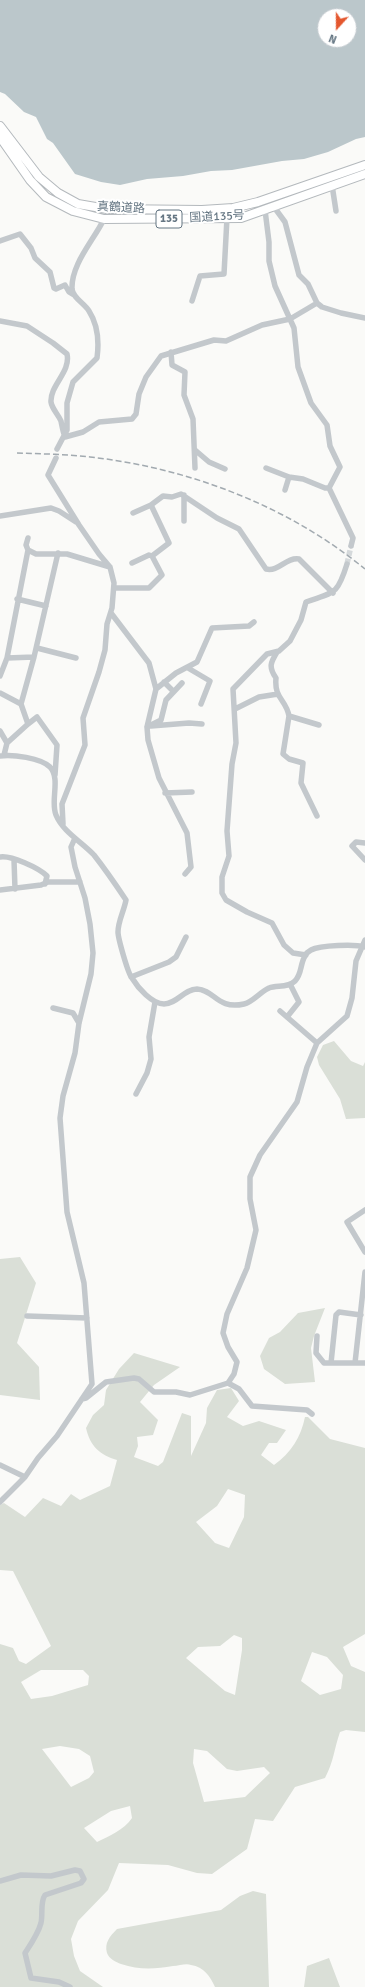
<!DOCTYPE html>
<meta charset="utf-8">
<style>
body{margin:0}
#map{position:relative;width:365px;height:1987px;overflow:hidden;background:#fafaf8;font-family:Signika,sans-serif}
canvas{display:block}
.north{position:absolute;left:317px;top:8px;width:40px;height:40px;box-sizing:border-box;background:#fff;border:1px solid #c1c8cd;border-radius:50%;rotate:201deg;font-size:11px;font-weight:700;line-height:16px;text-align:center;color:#657683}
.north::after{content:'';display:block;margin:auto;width:14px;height:18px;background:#e4572e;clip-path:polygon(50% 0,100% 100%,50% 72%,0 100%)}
</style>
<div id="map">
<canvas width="365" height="1987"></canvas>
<div class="north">N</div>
</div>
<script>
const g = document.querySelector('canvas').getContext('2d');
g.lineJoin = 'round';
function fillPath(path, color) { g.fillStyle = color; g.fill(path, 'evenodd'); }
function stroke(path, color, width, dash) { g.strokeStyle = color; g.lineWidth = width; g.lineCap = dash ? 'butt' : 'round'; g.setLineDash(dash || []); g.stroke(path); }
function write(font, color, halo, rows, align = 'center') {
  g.font = font + ' Signika,"Noto Sans JP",sans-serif'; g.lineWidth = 4; g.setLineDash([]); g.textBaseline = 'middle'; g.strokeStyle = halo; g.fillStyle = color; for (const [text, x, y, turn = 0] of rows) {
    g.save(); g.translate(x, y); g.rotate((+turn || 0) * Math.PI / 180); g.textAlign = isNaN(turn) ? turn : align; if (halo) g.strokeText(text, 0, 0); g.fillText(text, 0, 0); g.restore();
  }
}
const green = new Path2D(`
 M334 1041 351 1061 363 1066 365 1062V1118L346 1119 340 1099 319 1065 317 1057 323 1045Z
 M20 1257 36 1283 17 1343 39 1367 40 1400 0 1395V1259Z
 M325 1308 314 1336 311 1348 315 1382 285 1384 264 1369 260 1356 269 1338 280 1332 298 1313Z
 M134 1353 180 1367 154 1385 140 1402 158 1420 153 1435 137 1437 138 1446 134 1457 158 1466 163 1462 182 1413 191 1416V1456L206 1423 207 1408 217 1390 231 1388 239 1401 227 1417 243 1426 259 1421 286 1430 277 1443H269L261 1455 274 1465C291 1453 301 1437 305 1417H308L330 1439 365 1448V1634L343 1647 351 1666 365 1672V1732L346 1730 340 1732C334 1749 334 1761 325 1778L295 1787 273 1821 255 1819 247 1849 212 1874 197 1873 168 1865 119 1863 108 1890 78 1921 71 1939 74 1956 80 1971 103 1987H0V1644L13 1648 19 1661 26 1664 51 1646 13 1571 0 1570V1505L4 1503 25 1517 43 1498 61 1506 71 1494 80 1500 110 1486 117 1460C100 1455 90 1446 86 1428L93 1415 104 1405 106 1390 119 1369ZM228 1489 245 1495 244 1517 229 1548 215 1543 196 1522 217 1506ZM234 1635 242 1638V1650L235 1695 225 1691 186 1658 198 1647 220 1646ZM312 1652 327 1657 343 1675 341 1689 320 1695 301 1681ZM41 1670H83L89 1676 88 1685 52 1696 31 1699 21 1682ZM60 1746 79 1749 90 1756 94 1772 89 1778 71 1787 42 1749ZM194 1749 207 1751 227 1769 237 1771 264 1767 270 1773 245 1797 204 1802 193 1763ZM130 1806 132 1818C124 1830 109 1836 97 1842L84 1828 111 1811Z
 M253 1891 266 1894 269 1987H215C210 1976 204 1967 191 1965 186 1963 179 1966 173 1966 155 1969 139 1970 121 1964 116 1962 109 1959 107 1953 104 1943 110 1936 117 1929L221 1910 240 1896Z
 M329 1958 340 1987H304L307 1966Z`);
const water = new Path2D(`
 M0 0H365V137L356 139 328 152 304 159 282 161 232 170 211 171 183 176 147 179 120 185 101 182 75 174 53 143 47 139 36 117 24 112 5 94 0 92ZM325 16H349V40H325Z`);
const minorTunnel = new Path2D(`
 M347 564 351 546`);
const minor = new Path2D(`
 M332 185 336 211
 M274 207 285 222 299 275 308 284 317 303 322 307 341 313 365 318
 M265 210 269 242V261L275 286 294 328 298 367 311 403 327 425 330 446 340 467 329 488 353 538 351 546
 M0 241 20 234 31 248 35 258 50 272 54 288 56 289 65 285 69 292 74 295
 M192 301 200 276 224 274 227 218
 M0 321 27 326 53 343 67 354C71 372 50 385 51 402 52 409 58 414 61 421 62 426 63 432 65 437
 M171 352 172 365 185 372 184 395 193 419 195 468
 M65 437 83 432 99 422 132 419 136 414 139 394 146 377 161 356 214 340 226 341 262 325 290 319 317 303
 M57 449 67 430V403L73 382 97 358C99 343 98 325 89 311 84 303 73 298 72 289 71 264 94 240 104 219
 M195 450 209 462 225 469
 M56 458 48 475 79 525 99 554 110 567 114 583 112 608 107 624 105 650 99 672 83 718 85 745 62 804 63 824
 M266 468 289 477 303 479 325 488H329
 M285 490 289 477
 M151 505 169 543 152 556
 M133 513 151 505 163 496 172 497 181 494 217 518 239 529 266 569C279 572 286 557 299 559L333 593
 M0 516 51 508 59 511 76 522
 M184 521V495
 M28 538 26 545 28 550 36 554H67L110 567
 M114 588H149L162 575 152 556 149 555 132 563
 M17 599 46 606
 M111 613 149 663 156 689 147 727 148 740 159 778 187 833 191 867 185 874
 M37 648 76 658
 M277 652C271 662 268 667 276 678 274 699 286 699 289 716L283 754 289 759 303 763 301 783 317 816
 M7 658 34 657
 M188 668 210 681 201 704
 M0 676 7 658 28 550
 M164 682 173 691
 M156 689 176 673 197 662 212 628 249 626 254 622
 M0 693 21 704
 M235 709 259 697 278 694
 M289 716 319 725
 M28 724 37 717 57 745 55 775
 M151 726 189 723 202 724
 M147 727 161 720 166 700 182 683
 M0 731 7 743 4 755
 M7 743 28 724 21 704 34 657 58 553
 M0 756C12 754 41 758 50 767 61 779 50 801 56 815 63 832 82 842 94 855 105 869 116 885 126 900 124 911 118 921 118 932 118 938 128 974 132 978 138 988 152 1004 164 1004 177 1004 184 989 197 989 215 990 217 1010 244 1004 253 1002 260 992 269 988 277 985 288 988 295 981 302 974 300 964 305 956 306 954 309 951 311 950 320 945 356 944 365 947
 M165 793 192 792
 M365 843 356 842 352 846 365 860
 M0 857C11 855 39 868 47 876L45 884
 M14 860 15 889
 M0 890 41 885 48 882H80
 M306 955 293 953 284 945 272 923 247 912 226 900 222 893V877L229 856 227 831 232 764 236 743 233 689 267 654 279 651 290 641 301 620 306 602C334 592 337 596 347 564
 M131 977 169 962 176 957 186 937
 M53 1008 73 1013 79 1023
 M280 1011 317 1043
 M287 1017 299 1002 290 984
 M136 1094 147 1073 151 1059 149 1037 155 1002
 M365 1210 347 1222 365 1252
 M361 1315 339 1312 336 1315 331 1363H365
 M27 1316 87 1318
 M317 1336 316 1353 324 1363H331
 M355 1363 365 1272
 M228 1383 239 1389 252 1406 307 1410 312 1414
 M82 1399 86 1398 106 1382 134 1378 139 1379 154 1392H176L190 1395 228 1383 234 1374 237 1362 228 1347 223 1333 227 1314 247 1268 256 1230 250 1199V1177L260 1155 297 1102 307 1067 317 1043 347 1016 352 998 356 961 365 940
 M0 1465 25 1477
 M0 1502 25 1477 38 1458 57 1436 92 1384 84 1283 67 1212 60 1118 63 1096 75 1053 79 1023 91 974 93 953 90 924 85 898 75 867 71 847 75 838
 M0 1881 21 1875 51 1876 75 1870 80 1871 84 1879 81 1883 45 1895C40 1902 43 1914 41 1923 38 1934 31 1944 25 1953L31 1978 59 1982 70 1987`);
const highway = new Path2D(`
 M0 126 39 177 58 193 78 204 107 209 202 210 233 208 258 202 365 165
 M0 137 30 180 46 197 73 211 104 219 241 218 365 174`);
const rail = new Path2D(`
 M17 453C41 454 66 454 90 457 189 468 288 506 365 569`);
const shields = [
 [169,219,26]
];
const shieldNames = [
 ["135",169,219]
];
const streetNames = [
 ["真鶴道路",121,208,3],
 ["国道135号",217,217,-3]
];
fillPath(green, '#dadfd7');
fillPath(water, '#bbc7cb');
stroke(minorTunnel, '#d5d9db', 5.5, [5.5, 3]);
stroke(highway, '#b4b9bd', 10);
stroke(minor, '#c3c8cc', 5.5);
stroke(highway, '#fff', 8);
stroke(rail, '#a2aab0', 1.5, [6, 3]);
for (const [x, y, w] of shields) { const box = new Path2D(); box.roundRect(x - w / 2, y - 9, w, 18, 3); g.fillStyle = '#fff'; g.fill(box); stroke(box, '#657683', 1); }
write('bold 11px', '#657683', null, shieldNames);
write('12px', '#657683', '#fff', streetNames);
</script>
